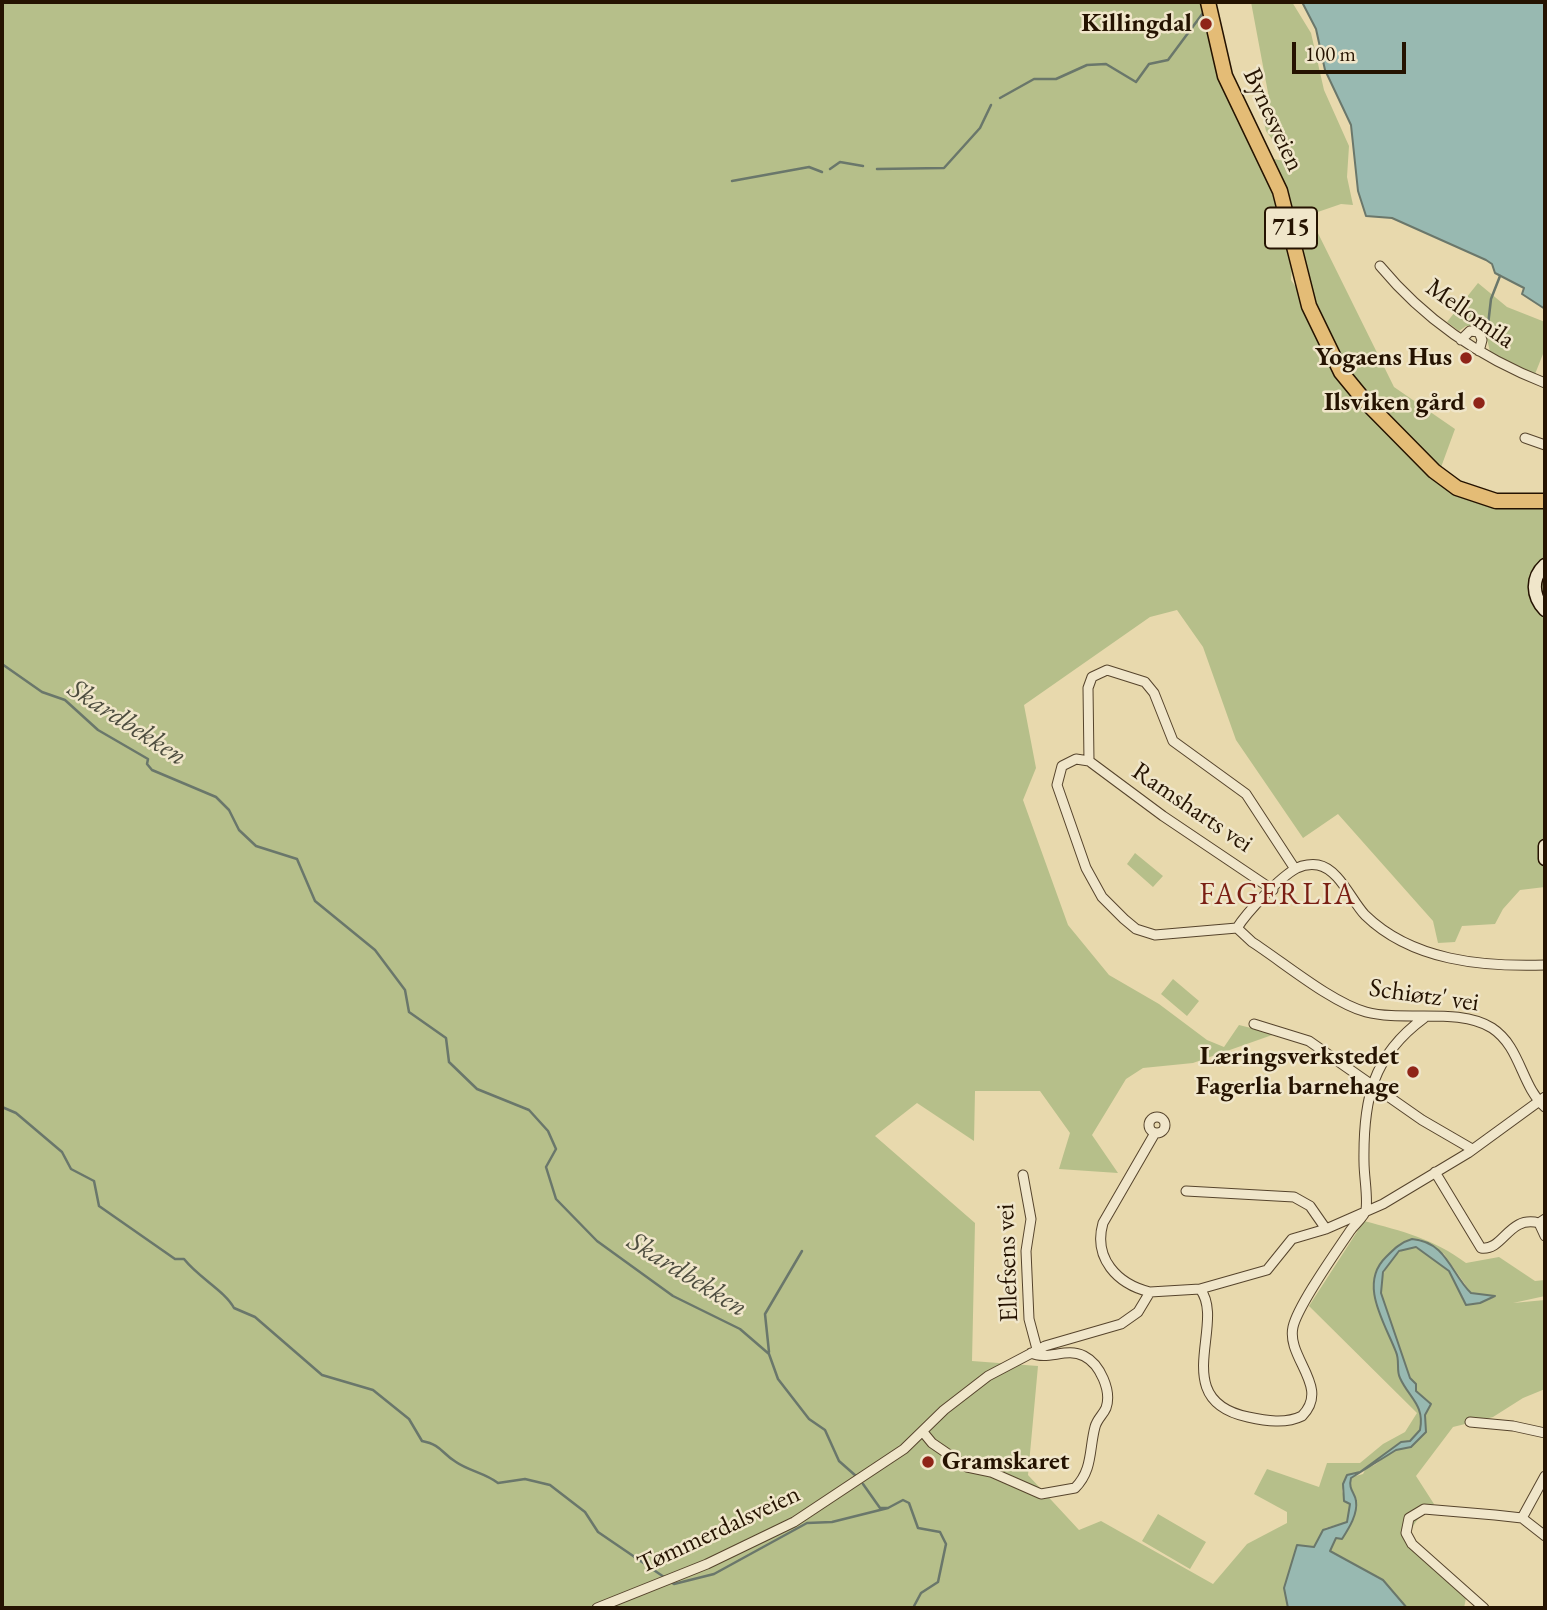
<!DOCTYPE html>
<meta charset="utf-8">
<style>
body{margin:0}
#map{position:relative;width:1547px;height:1610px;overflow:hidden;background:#e8d9ad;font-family:"EB Garamond",serif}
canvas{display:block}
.frame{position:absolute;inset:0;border:4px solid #251301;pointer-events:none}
.scale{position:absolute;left:1292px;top:42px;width:114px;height:32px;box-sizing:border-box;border:4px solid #251301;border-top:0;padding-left:9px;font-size:21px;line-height:24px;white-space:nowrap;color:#251301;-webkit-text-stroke:5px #f0e6ca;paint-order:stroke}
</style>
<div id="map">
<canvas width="1547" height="1610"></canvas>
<div class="frame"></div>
<div class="scale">100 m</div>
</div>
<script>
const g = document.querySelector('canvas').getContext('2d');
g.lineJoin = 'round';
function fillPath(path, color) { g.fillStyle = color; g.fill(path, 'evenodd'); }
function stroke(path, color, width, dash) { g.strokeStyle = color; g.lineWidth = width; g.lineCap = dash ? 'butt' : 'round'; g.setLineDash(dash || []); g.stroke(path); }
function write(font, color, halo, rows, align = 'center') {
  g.font = font + ' "EB Garamond",serif'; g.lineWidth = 5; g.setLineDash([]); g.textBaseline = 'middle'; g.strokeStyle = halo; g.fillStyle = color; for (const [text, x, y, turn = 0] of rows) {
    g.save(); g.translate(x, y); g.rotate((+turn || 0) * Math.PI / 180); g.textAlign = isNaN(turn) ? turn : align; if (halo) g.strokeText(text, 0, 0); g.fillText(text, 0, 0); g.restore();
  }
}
const green = new Path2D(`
 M2 2H1204V19L1222 83 1277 195 1292 264 1291 280 1302 296 1318 339 1436 481C1467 504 1509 501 1545 505V887L1520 890 1503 909 1495 924 1462 926 1455 942 1438 943 1433 921 1338 814 1303 838 1236 740 1203 647 1177 610 1150 617 1024 705 1036 768 1023 800 1068 925 1109 975 1159 1004 1207 1040 1224 1047 1239 1025 1275 1034 1193 1063 1143 1068 1126 1079 1092 1135 1118 1173 1059 1169 1070 1133 1040 1091H975L974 1141 917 1103 875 1136 975 1223 972 1361 1038 1366 1028 1475 1079 1530 1101 1521 1213 1584 1247 1544 1287 1523V1512L1254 1494 1267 1469 1319 1487 1327 1463H1360L1383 1444 1405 1432 1417 1413 1309 1306 1364 1221C1402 1231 1434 1239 1466 1263L1499 1257 1535 1281 1545 1280V1296L1513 1303 1545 1300V1389L1523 1398 1493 1417 1453 1427 1416 1476 1434 1504C1419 1517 1408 1526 1409 1547L1466 1598 1464 1608H1407C1377 1574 1344 1551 1298 1545L1284 1588 1288 1608H2ZM1420 1239 1444 1254 1471 1293 1495 1297 1471 1305 1463 1301C1458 1277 1432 1242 1404 1249 1388 1259 1380 1275 1381 1293L1410 1378 1416 1391 1430 1402 1425 1417 1426 1432C1416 1443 1410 1445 1396 1450 1384 1454 1379 1466 1366 1468L1363 1474 1352 1477C1347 1489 1357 1492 1356 1503 1356 1517 1350 1527 1342 1539L1321 1534 1325 1528 1347 1522 1350 1504 1346 1502 1342 1491 1347 1475 1360 1472 1401 1442 1410 1441 1420 1430C1425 1406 1409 1399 1400 1379 1397 1372 1400 1365 1398 1358 1390 1322 1356 1287 1388 1255 1398 1245 1406 1238 1420 1239Z
 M1251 2H1292L1311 33 1324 90 1349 146 1347 177 1353 205 1341 204 1309 215 1394 387 1455 429 1440 470 1351 379 1332 345V338L1325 324 1318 318 1269 158 1289 162 1266 131 1263 117 1270 105 1269 98Z
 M1478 283 1507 307 1545 322V349L1535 374 1490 352 1486 334 1479 326H1466L1459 331 1447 322Z
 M1135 853 1163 876 1153 887 1127 864Z
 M1173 979 1199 1001 1187 1016 1161 994Z
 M1158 1514 1206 1542 1190 1569 1142 1541Z`);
const water = new Path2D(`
 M1302 2H1545V309L1522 294 1524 288 1495 273 1492 264 1486 260 1392 218 1366 216 1358 191 1351 125 1325 70 1316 29Z
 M1412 1239C1447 1242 1451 1274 1471 1293L1495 1296 1480 1303 1466 1305 1449 1271 1416 1247 1399 1251 1383 1272 1381 1293 1410 1378 1416 1384V1391L1431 1404 1425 1415 1426 1432 1411 1447 1396 1450 1351 1478C1348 1490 1355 1492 1356 1501 1358 1514 1349 1528 1342 1539L1336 1538 1330 1551 1383 1580 1407 1608H1288L1284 1588 1297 1545 1314 1547 1323 1530 1347 1522 1350 1504 1344 1501 1343 1484 1347 1475 1360 1472 1401 1442 1410 1441 1420 1430C1425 1405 1409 1398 1400 1378 1396 1370 1400 1361 1396 1352 1385 1323 1358 1284 1386 1257 1394 1249 1401 1242 1412 1239Z`);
const stream = new Path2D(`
 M1000 98 1034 79H1056L1087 65 1106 64 1136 82 1149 64 1168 60 1203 13
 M830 169 840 162 863 166
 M877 169 944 168 980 128 991 105
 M732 181 809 167 822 172
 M1488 325 1491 299 1500 276
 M2 664 42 692 65 700 98 730 148 759 147 764 152 770 216 797 229 810 239 830 256 846 297 859 315 901 375 950 405 990 409 1012 446 1038 449 1062 477 1089 529 1110 548 1131 556 1149 546 1167 556 1199 597 1241 673 1296 740 1329 769 1354 778 1379 809 1419 825 1430 839 1461 856 1476
 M2 1107 16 1113 62 1152 71 1169 94 1181 99 1206 175 1259H184C199 1278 225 1291 234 1308L255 1317 322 1375 373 1390 409 1419 422 1441C442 1445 441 1453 456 1462 469 1471 485 1473 498 1483L525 1479 550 1485 585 1512 598 1532 664 1577
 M769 1352 765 1314 802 1251
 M863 1484 880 1508H888L903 1500 909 1503 918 1528 940 1532 946 1544 938 1582 921 1593 913 1608
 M669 1581 674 1584 714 1574 807 1523 832 1522 888 1508`);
const street = new Path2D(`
 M1380 266C1424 319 1481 358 1545 383
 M1461 340 1470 331 1479 332 1482 340 1479 351
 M1525 438 1545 445
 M1089 761 1088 688 1092 677 1107 670 1145 682 1154 693 1173 741 1246 794 1295 869
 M1273 890 1163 816 1089 761 1076 759 1062 766 1057 785 1086 868 1102 897 1124 919 1136 929 1155 935 1237 928C1247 912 1280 877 1297 868 1303 865 1312 864 1318 865 1339 869 1351 900 1365 915 1412 961 1483 967 1545 965
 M1237 928 1252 942C1283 962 1332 1003 1366 1012 1404 1022 1459 1007 1492 1028 1521 1047 1521 1086 1545 1107
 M1254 1024 1309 1041 1422 1120 1472 1149
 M1149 1125a8 8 0 1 1 16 0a8 8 0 1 1-16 0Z
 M1435 1172 1481 1248C1504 1251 1508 1215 1539 1223L1545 1219
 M1023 1175 1031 1219 1026 1251 1029 1319 1037 1349
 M1186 1191 1294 1197 1310 1206 1326 1229
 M1539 1223 1545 1236
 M1200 1289C1227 1323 1167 1400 1248 1417 1266 1421 1286 1424 1302 1416 1331 1387 1286 1358 1293 1327 1298 1305 1336 1252 1350 1231 1354 1225 1364 1217 1366 1210 1368 1196 1364 1177 1364 1162 1363 1100 1372 1056 1424 1018
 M1150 1292C1117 1284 1093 1258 1103 1223L1155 1133
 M1470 1422 1513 1426 1545 1433
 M923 1432 932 1443 967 1467 991 1472 1041 1494 1075 1488C1093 1470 1089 1449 1095 1427 1097 1419 1103 1415 1106 1408 1112 1391 1100 1364 1084 1356 1066 1347 1048 1361 1031 1353
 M1522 1518 1545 1476
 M597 1608 707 1564 794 1522 904 1449 944 1410 988 1376 1045 1346 1121 1324 1138 1312 1150 1292 1200 1289 1267 1270 1292 1239 1326 1229 1383 1204 1468 1153 1545 1097
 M1484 1608 1412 1544 1406 1533 1409 1518 1424 1509 1495 1515 1522 1518 1545 1536`);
const secondary = new Path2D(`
 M1545 565C1531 578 1532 596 1545 610
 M1545 846V859`);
const primary = new Path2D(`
 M1208 2 1225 76 1280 191 1309 306 1341 372 1364 400 1434 471 1457 488 1496 501H1545`);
const markers = [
 [1206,24,7,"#8f2418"],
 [1466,358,7,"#8f2418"],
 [1479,403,7,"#8f2418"],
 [1413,1072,7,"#8f2418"],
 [928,1462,7,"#8f2418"]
];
const shields = [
 [1291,228,52]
];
const shieldNames = [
 ["715",1291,228]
];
const poiNames = [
 ["Killingdal",1192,24],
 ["Yogaens Hus",1452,358],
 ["Ilsviken gård",1465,403],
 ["Læringsverkstedet",1399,1057],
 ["Fagerlia barnehage",1399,1087],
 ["Gramskaret",942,1462,"left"]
];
const streetNames = [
 ["Bynesveien",1273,120,65],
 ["Mellomila",1470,314,35],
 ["Ramsharts vei",1192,808,34],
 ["Schiøtz' vei",1424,996,8],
 ["Ellefsens vei",1008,1263,-92],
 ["Tømmerdalsveien",719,1530,-25]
];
const waterNames = [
 ["Skardbekken",127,723,33],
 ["Skardbekken",687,1275,32]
];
const quarterNames = [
 ["FAGERLIA",1278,896]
];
fillPath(green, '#b6bf8a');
fillPath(water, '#98b9b1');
stroke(water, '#6a776b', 2);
stroke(stream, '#6a776b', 2.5);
stroke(street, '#56442c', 11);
stroke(secondary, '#251301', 15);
stroke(primary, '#251301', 17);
stroke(street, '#f0e6ca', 9);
stroke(secondary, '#f0e6ca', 12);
stroke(primary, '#e4bc76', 14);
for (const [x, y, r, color] of markers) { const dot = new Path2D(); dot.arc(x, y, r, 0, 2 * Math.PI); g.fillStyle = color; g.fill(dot); stroke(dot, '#f0e6ca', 2.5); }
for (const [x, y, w] of shields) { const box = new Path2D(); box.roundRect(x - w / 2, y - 20.5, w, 41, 5); g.fillStyle = '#f0e6ca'; g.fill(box); stroke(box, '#251301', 2); }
write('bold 24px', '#251301', null, shieldNames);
write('bold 26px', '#251301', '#f0e6ca', poiNames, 'right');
write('26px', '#251301', '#f0e6ca', streetNames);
write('italic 28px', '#4d4d3f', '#f0e6ca', waterNames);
g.letterSpacing = '2px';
write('30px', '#7a1f14', '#f0e6ca', quarterNames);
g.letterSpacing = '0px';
</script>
